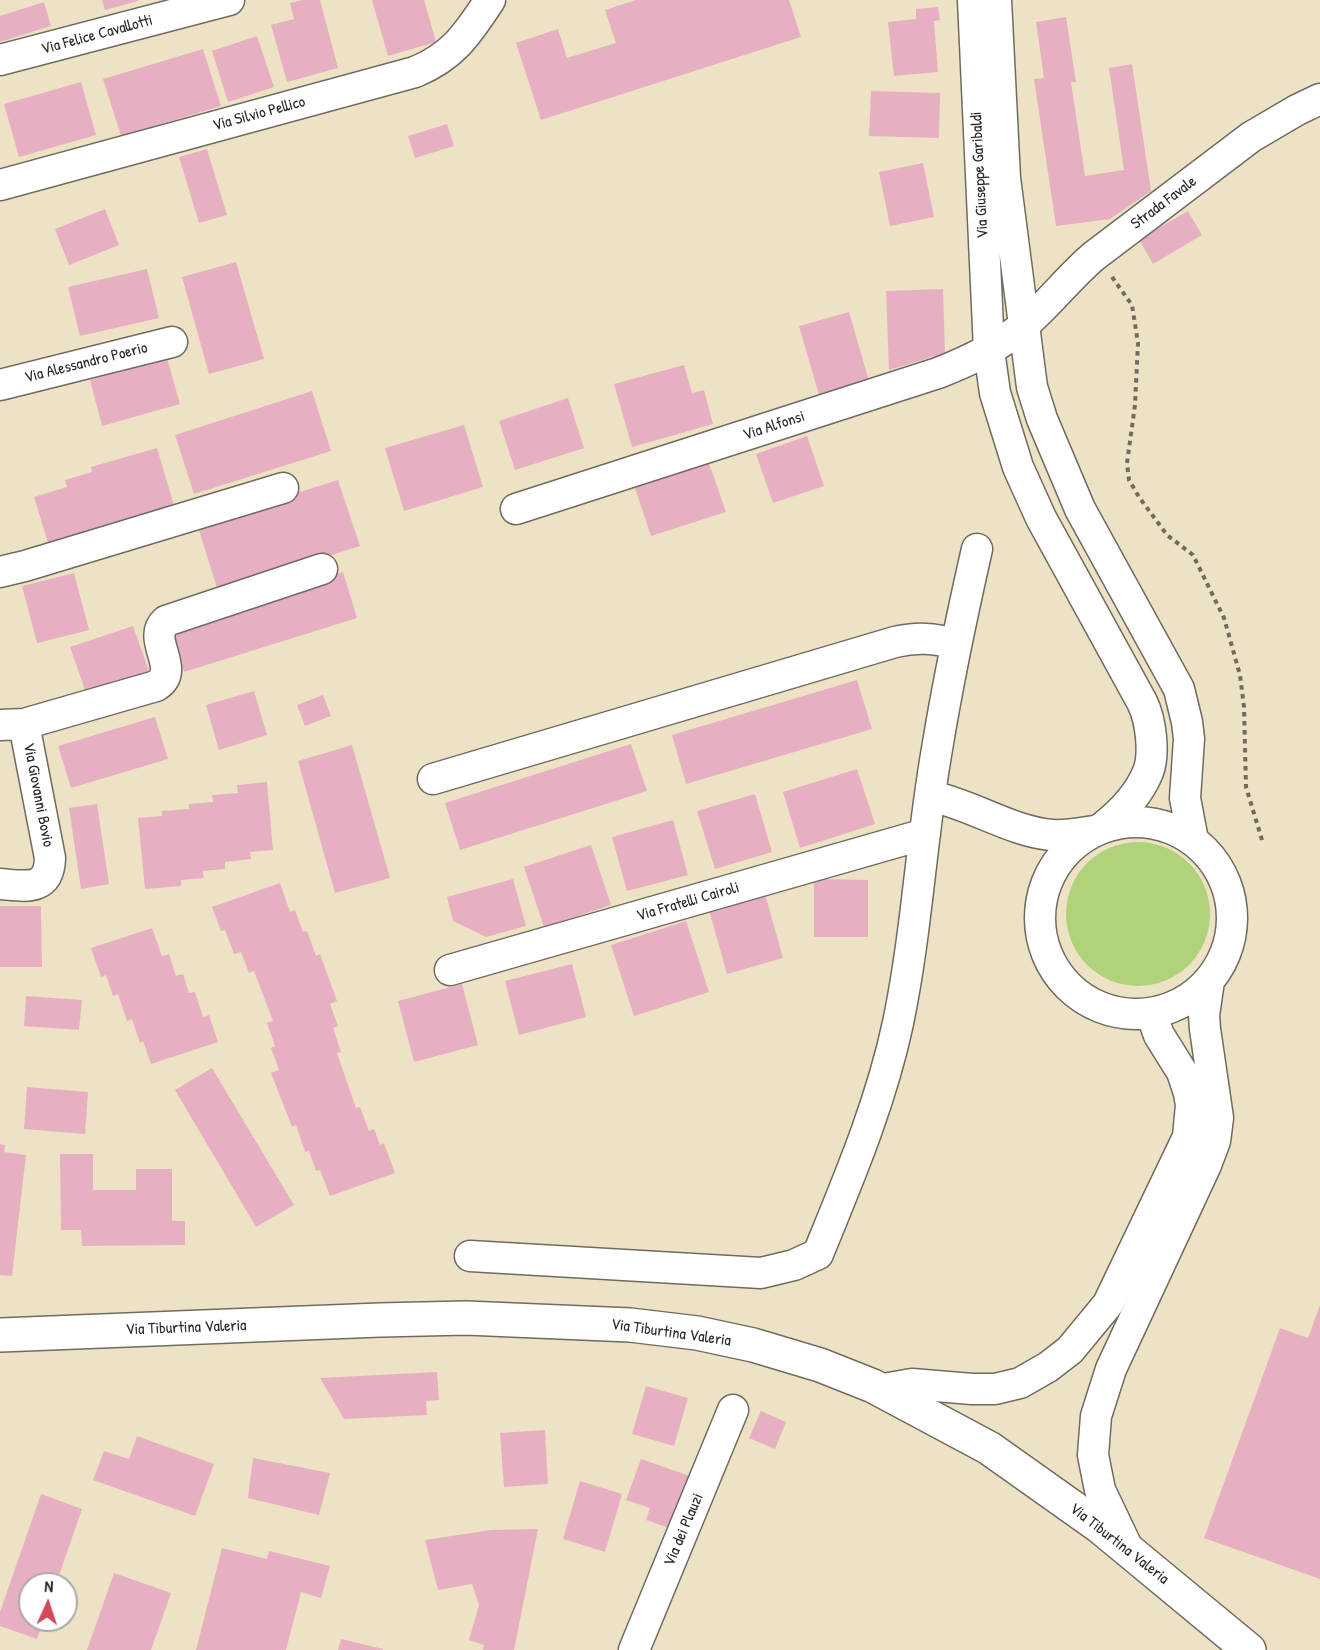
<!DOCTYPE html>
<style>
body{margin:0}
#map{position:relative;width:1320px;height:1650px;overflow:hidden;background:#eee2c4;font-family:"Patrick Hand",sans-serif}
canvas{display:block}
.north{position:absolute;left:18px;top:1572px;width:60px;height:60px;box-sizing:border-box;background:#fff;border:2px solid #aaa;border-radius:50%;rotate:3deg;font-size:16px;font-weight:700;line-height:24px;text-align:center;color:#2b2b2b}
.north::after{content:'';display:block;margin:auto;width:21px;height:27px;background:#d1495b;clip-path:polygon(50% 0,100% 100%,50% 72%,0 100%)}
</style>
<div id="map">
<canvas width="1320" height="1650"></canvas>
<div class="north">N</div>
</div>
<script>
const g = document.querySelector('canvas').getContext('2d');
g.lineJoin = 'round';
function fillPath(path, color) { g.fillStyle = color; g.fill(path, 'evenodd'); }
function stroke(path, color, width, dash) { g.strokeStyle = color; g.lineWidth = width; g.lineCap = dash ? 'butt' : 'round'; g.setLineDash(dash || []); g.stroke(path); }
function write(font, color, halo, rows, align = 'center') {
  g.font = font + ' "Patrick Hand",sans-serif'; g.lineWidth = 4.5; g.setLineDash([]); g.textBaseline = 'middle'; g.strokeStyle = halo; g.fillStyle = color; for (const [text, x, y, turn = 0] of rows) {
    g.save(); g.translate(x, y); g.rotate((+turn || 0) * Math.PI / 180); g.textAlign = isNaN(turn) ? turn : align; if (halo) g.strokeText(text, 0, 0); g.fillText(text, 0, 0); g.restore();
  }
}
const green = new Path2D(`
 M1066 914a72 72 0 1 1 144 0a72 72 0 1 1-144 0Z`);
const building = new Path2D(`
 M102 0H138V1L105 10Z
 M303 0H320L338 68 287 82 271 25 294 19 290 3Z
 M372 0H424L436 42 388 56Z
 M636 0H789L801 37 541 120 516 43 558 29 567 58 616 43 605 10Z
 M44 2 51 26 0 42V16Z
 M938 7 940 20 934 21 938 72 894 76 888 22 916 19V9Z
 M1066 17 1076 82H1071L1085 176 1124 170 1109 68 1132 64 1151 191 1110 219 1056 226 1034 79 1044 78 1036 22Z
 M257 36 274 87 228 102 212 51Z
 M203 49 221 106 121 136 103 79Z
 M81 82 96 135 19 157 4 104Z
 M871 91 940 93 939 138 869 136Z
 M447 124 454 146 415 158 408 136Z
 M207 149 227 215 199 223 179 157Z
 M923 163 934 217 890 226 879 172Z
 M105 209 119 245 69 265 55 229Z
 M1188 211 1202 235 1153 264 1139 239Z
 M236 262 264 359 209 374 182 277Z
 M147 269 159 318 80 336 68 287Z
 M943 289 945 353 889 370 886 291Z
 M849 312 869 381 819 395 799 326Z
 M167 358 180 404 102 426 90 380Z
 M684 365 692 393 704 390 713 424 632 447 614 384Z
 M312 391 331 451 194 494 175 435Z
 M568 398 584 448 515 470 499 421Z
 M464 425 483 487 404 511 385 448Z
 M807 436 824 486 773 503 756 454Z
 M157 448 175 509 49 546 34 497 67 487 65 480 92 472 91 467Z
 M709 463 726 512 651 536 635 488Z
 M338 480 360 546 218 591 197 524Z
 M343 572 357 618 184 672 169 627Z
 M74 573 89 630 37 643 22 586Z
 M133 626 149 671 86 693 70 647Z
 M857 680 872 729 686 784 672 735Z
 M254 691 267 735 219 750 206 705Z
 M323 695 331 716 305 726 297 705Z
 M155 717 168 759 71 788 58 746Z
 M631 744 647 791 460 850 445 803Z
 M352 745 390 878 335 893 298 761Z
 M857 769 875 824 800 848 783 792Z
 M267 782 273 850 250 852 251 859 225 862V869L203 871 204 878 181 880V886L145 889 138 818 162 816V811L189 809V804L213 802 212 795 238 793 237 785Z
 M755 794 772 852 715 869 697 811Z
 M97 804 109 884 81 889 69 808Z
 M673 820 688 875 627 891 612 837Z
 M591 845 611 905 544 927 524 867Z
 M513 879 526 926 486 937 453 921 447 897Z
 M814 879 868 880V937H814Z
 M280 883 290 912 295 910 303 932 307 931 316 956 320 954 337 1001 330 1004 338 1026 333 1028 341 1052 337 1053 356 1108 360 1107 369 1131 374 1129 380 1145 384 1143 395 1173 330 1196 320 1170 316 1171 309 1151 305 1152 296 1125 292 1127 271 1073 279 1070 271 1048 275 1046 267 1023 273 1021 254 971 249 973 241 952 234 954 225 930 221 931 212 907Z
 M765 894 783 958 727 974 709 910Z
 M0 906H41L42 967H0Z
 M686 921 709 992 634 1016 611 945Z
 M152 928 162 956 169 954 176 976 183 974 189 993 195 992 203 1017 209 1015 218 1042 151 1064 143 1041 140 1043 132 1019 127 1021 118 994 113 996 106 975 101 977 91 948Z
 M572 964 586 1017 519 1035 505 981Z
 M462 984 478 1045 414 1062 398 1001Z
 M26 996 82 1000 79 1030 24 1026Z
 M212 1068 294 1205 256 1227 175 1090Z
 M27 1087 88 1092 85 1134 24 1129Z
 M0 1144 5 1145 4 1152 26 1155 12 1276 0 1275Z
 M60 1154H93V1190H136V1169H172V1221H185V1245L82 1246 81 1230H61Z
 M1320 1305V1579L1204 1538 1280 1328 1308 1338Z
 M437 1372 439 1400 426 1401 427 1415 344 1419 320 1378Z
 M646 1386 688 1398 674 1446 632 1434Z
 M761 1411 786 1422 775 1449 749 1438Z
 M545 1430 548 1484 504 1487 500 1433Z
 M137 1436 214 1464 195 1516 93 1480 104 1451 129 1459Z
 M253 1458 330 1473 319 1515 248 1498Z
 M641 1459 690 1476 672 1529 646 1520 650 1508 626 1500Z
 M580 1481 622 1494 605 1552 563 1539Z
 M41 1494 82 1509 56 1584H30V1620H44L37 1639 0 1626V1612Z
 M538 1529 514 1650H483L484 1645 469 1640 479 1605 472 1584 438 1590 425 1540 491 1530Z
 M222 1548 267 1559 269 1551 330 1566 321 1598 301 1592 286 1650H196Z
 M114 1573 171 1593 151 1650H87Z
 M341 1639 383 1649V1650H338Z`);
const path = new Path2D(`
 M1112 277 1132 305 1138 343 1135 405 1127 463 1129 480 1139 497 1167 535 1193 555 1224 618 1240 675 1244 707 1246 787 1262 840`);
const street = new Path2D(`
 M973 0 989 350 995 393 1018 467 1041 518 1142 702C1151 720 1155 754 1148 772 1139 794 1121 813 1103 827
 M996 0 1005 178 1032 387 1042 419 1080 509 1179 689 1187 722 1189 739 1185 798 1193 840
 M0 60 229 0
 M0 185 415 72C454 56 468 33 490 0
 M0 385 172 342
 M516 509 938 373C969 361 999 347 1024 325 1049 304 1069 277 1094 256L1251 137 1297 110 1320 99
 M0 572 25 566 283 488
 M24 724 156 686C183 670 145 639 166 621L322 569
 M0 725 24 724 50 858C49 892 25 886 0 884
 M433 779 895 642C917 637 934 638 955 644
 M930 796C971 804 1012 832 1052 835 1066 836 1080 833 1094 831
 M1040 918a96 96 0 1 1 192 0a96 96 0 1 1-192 0Z
 M450 970 925 834
 M470 1256 761 1273 794 1265 818 1254C849 1178 881 1103 898 1023 917 932 921 840 937 749 948 682 962 615 977 549
 M878 1390 912 1384 972 1389H995L1020 1383 1048 1367 1070 1350 1108 1304 1188 1137 1191 1105 1189 1093 1182 1072 1159 1035 1151 1013
 M1129 1551 1100 1490 1093 1455 1096 1416 1111 1369 1206 1165 1215 1141 1218 1118 1205 1029 1204 1015 1209 981
 M634 1650 733 1410`);
const primary = new Path2D(`
 M0 1335 380 1320 466 1318 630 1325 697 1333 753 1345 820 1365 873 1386 989 1448 1099 1526 1249 1650`);
const streetNames = [
 ["Via Felice Cavallotti",97,35,-15],
 ["Via Silvio Pellico",259,114,-15],
 ["Via Giuseppe Garibaldi",980,175,-93],
 ["Strada Favale",1164,203,-37],
 ["Via Alessandro Poerio",86,363,-14],
 ["Via Alfonsi",774,426,-18],
 ["Via Giovanni Bovio",38,795,79],
 ["Via Fratelli Cairoli",688,902,-16],
 ["Via Tiburtina Valeria",186,1328,-2],
 ["Via Tiburtina Valeria",671,1333,8],
 ["Via dei Plauzi",684,1530,-67],
 ["Via Tiburtina Valeria",1119,1544,38]
];
fillPath(green, '#afd27a');
fillPath(building, '#e7b0c2');
stroke(street, '#6f6b61', 33);
stroke(primary, '#6f6b61', 36);
stroke(path, '#6f6b61', 4, [4.5, 4.5]);
stroke(street, '#fff', 30);
stroke(primary, '#fff', 33);
write('16px', '#2b2b2b', '#fff', streetNames);
</script>
